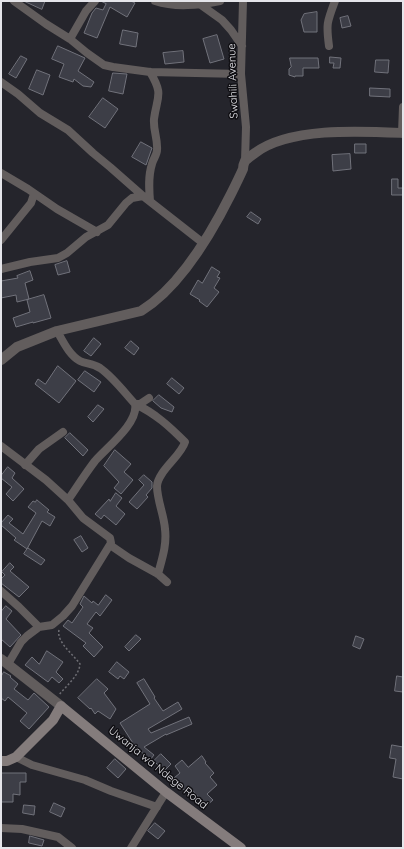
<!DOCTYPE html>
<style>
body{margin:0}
#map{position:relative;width:404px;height:849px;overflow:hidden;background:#25252c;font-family:Quicksand,sans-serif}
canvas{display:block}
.frame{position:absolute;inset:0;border:2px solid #e5e5ea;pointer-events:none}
</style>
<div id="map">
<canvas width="404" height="849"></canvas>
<div class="frame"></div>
</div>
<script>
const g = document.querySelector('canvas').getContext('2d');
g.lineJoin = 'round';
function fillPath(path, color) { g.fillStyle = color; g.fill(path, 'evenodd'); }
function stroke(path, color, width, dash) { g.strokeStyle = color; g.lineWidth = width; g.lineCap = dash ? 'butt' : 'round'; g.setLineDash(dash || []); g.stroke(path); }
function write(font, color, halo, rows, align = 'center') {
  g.font = font + ' Quicksand,sans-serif'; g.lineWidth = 3; g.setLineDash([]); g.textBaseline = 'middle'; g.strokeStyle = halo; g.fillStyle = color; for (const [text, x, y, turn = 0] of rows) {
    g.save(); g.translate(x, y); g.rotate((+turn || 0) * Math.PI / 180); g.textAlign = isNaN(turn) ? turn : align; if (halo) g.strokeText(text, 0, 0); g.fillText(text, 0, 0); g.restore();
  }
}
const building = new Path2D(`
 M24 1H45L42 9Z
 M101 1H131L135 3 127 17 110 7 97 38 84 33 92 13 96 8 103 10 106 4Z
 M317 12V32H304L301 20 304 14Z
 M348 16 351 26 342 28 340 18Z
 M123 30 138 33 136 47 120 44Z
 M217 35 224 59 210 63 203 39Z
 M58 46 85 58 78 71 94 82 91 87 83 86 74 79 73 82 59 77 64 64 52 59Z
 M183 51 184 62 165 64 163 53Z
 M21 56 27 59 16 78 9 74Z
 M330 57 341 58 340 68H333L334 63H330Z
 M290 58H318L319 68H303V76H295V77L289 75V69L291 67Z
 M376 60H389L388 73 375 72Z
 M37 70 50 75 43 95 29 89Z
 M113 73 127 74 123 94 109 91Z
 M370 88 390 89V97L370 96Z
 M103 98 118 109 105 128 89 117Z
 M141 142 152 148 146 165 132 157Z
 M355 144H366V153H355Z
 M350 154 351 169 333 171 332 155Z
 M392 179H398V188H403V195H392Z
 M251 212 261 219 258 224 247 217Z
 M67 261 70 272 58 275 55 265Z
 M212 267 220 272 217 277 220 278 214 288 219 292 207 307 199 301 200 300 190 294 198 280 202 283Z
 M30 271 33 280 25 283 29 299 17 302 16 295 1 298V281L18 278 17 276Z
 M44 295 51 318 33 323V322L16 327 13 318 30 312 27 300Z
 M94 338 101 344 91 356 84 351Z
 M131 341 139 348 134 355 125 348Z
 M58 366 76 381 59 403 35 384 38 379 45 384Z
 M85 371 101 382 94 392 78 380Z
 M172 378 184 388 179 394 167 384Z
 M159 395 174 407 172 412 161 408 153 401Z
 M98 405 104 409 93 422 88 417Z
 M70 433 88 450 83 456 65 438Z
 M115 450 131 464 124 472 133 480 121 494 114 488 119 482 104 466Z
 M8 467 15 473 12 478 24 489 13 501 6 494 12 487 1 478V476Z
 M144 475 152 482V488L146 495 148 497 137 509 129 502 144 485 139 480Z
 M116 493 122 498 116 506 125 514 116 525 104 515 101 519 95 514 109 499 110 501Z
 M37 500 49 510 47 512 55 517 50 526 42 521 27 549 14 540 16 538 1 525V523L8 515 13 519 9 523 23 534 36 513 28 507 33 501 35 502Z
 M81 536 88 548 82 552 74 540Z
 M28 548 45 560 41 565 24 554Z
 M10 563 14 567 10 571 29 587 19 597 1 583V579L5 575 2 572Z
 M106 595 112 600 100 616 96 612 87 624 93 628 89 633 103 647 94 657 83 646 86 643 63 626 68 620 72 623 83 607 80 604 84 596 92 603 93 601 98 605Z
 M6 606 12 611 6 619 21 635 10 647 1 639V612Z
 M136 635 141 639 129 651 125 647Z
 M356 636 364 639 360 649 353 646Z
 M47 651 63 662 56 672 63 679 59 683 52 677 48 682 25 665 32 657 39 664Z
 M117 662 129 672 124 679 120 676 118 679 109 672Z
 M4 672 11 676 10 677 18 684 14 689 28 700 34 693 49 707 29 729 20 721 27 713 8 697 5 701 1 698V677Z
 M397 676 403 677V692L395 691Z
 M97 679 108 689 104 693 116 709 110 719 98 711 95 714 91 708 90 709 78 698Z
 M144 679 155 697 154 698 163 711 178 702 182 709 148 729 151 733 189 717 192 724 166 735V734L144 747 154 755 150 760 139 750 138 751 120 723 150 704 137 683Z
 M392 745 403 747V779L393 777 396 759 390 758Z
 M161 754 171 764 164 771 154 761Z
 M202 756 206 762 205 763 214 773 210 777 217 785 207 794 213 800 206 806 189 786 184 790 174 778 180 773 175 766 182 760 188 767Z
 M115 759 126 769 118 778 107 768Z
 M1 773H26V782H20V795L13 794V802H1Z
 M54 803 65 808 61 817 50 812Z
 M24 805 35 806 34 815 23 813Z
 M155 823 165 831 158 839 148 831Z
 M30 836 44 840 42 846 29 843Z`);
const path = new Path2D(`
 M59 630C56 642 74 655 80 664 79 676 66 686 59 695`);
const minor = new Path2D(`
 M14 1 46 24 70 39 87 53 104 65 113 67 150 72 241 74
 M155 1C176 8 199 5 220 1
 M243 1 241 74 246 127 245 161
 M201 5 222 20 231 30 242 46
 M70 39 86 11 95 1
 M329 46C326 24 327 22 335 1
 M1 82 18 94 40 113 68 130 93 153 110 167 143 196 203 243
 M402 133 403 107
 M1 173 28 189 57 209 97 232
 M150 201C149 189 148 176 152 164 153 159 157 155 157 150 158 139 153 130 154 119 157 96 164 95 150 72
 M1 240 31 203 34 194
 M1 269 30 262 58 258 67 253 86 237 108 225 126 203 132 198 143 196
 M57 331C63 341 69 355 80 361 86 364 92 363 100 368 113 377 124 392 135 404 139 423 106 448 95 461 85 474 77 487 68 500
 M135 404C155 413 170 427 185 442 181 456 158 471 157 486 157 500 164 515 165 529 167 545 162 559 158 574
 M135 404H140L149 398
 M1 446 46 480 68 500 83 518 106 535 110 538 111 543 72 606 63 616 52 625 39 627 27 636 21 642 8 664
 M25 465 39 449 63 432
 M110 545 129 558 158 574 167 582
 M1 591 19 607 39 627
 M16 757 32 765 85 780 111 791 157 807
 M1 828 22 829 58 837 72 848
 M131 848 166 792`);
const tertiary = new Path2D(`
 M1 360 17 347 57 331 141 311C180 287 211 234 231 194 235 186 239 178 243 169 243 167 244 163 245 161 248 158 252 155 255 153 289 127 361 131 403 133
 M1 659 61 706`);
const secondary = new Path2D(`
 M1 761H7L16 757 53 720 61 706 166 792 241 848`);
const streetNames = [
 ["Swahili Avenue",233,81,-92],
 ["Uwanja wa Ndege Road",158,768,39]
];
fillPath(building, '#3d3e47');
stroke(building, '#71727b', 1);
stroke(path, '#6e6e74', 1.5, [2, 2]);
stroke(minor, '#625d5d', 8);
stroke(tertiary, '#625d5d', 10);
stroke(secondary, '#847c7c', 10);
write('11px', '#e5e5ea', '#0f0e12', streetNames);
</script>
